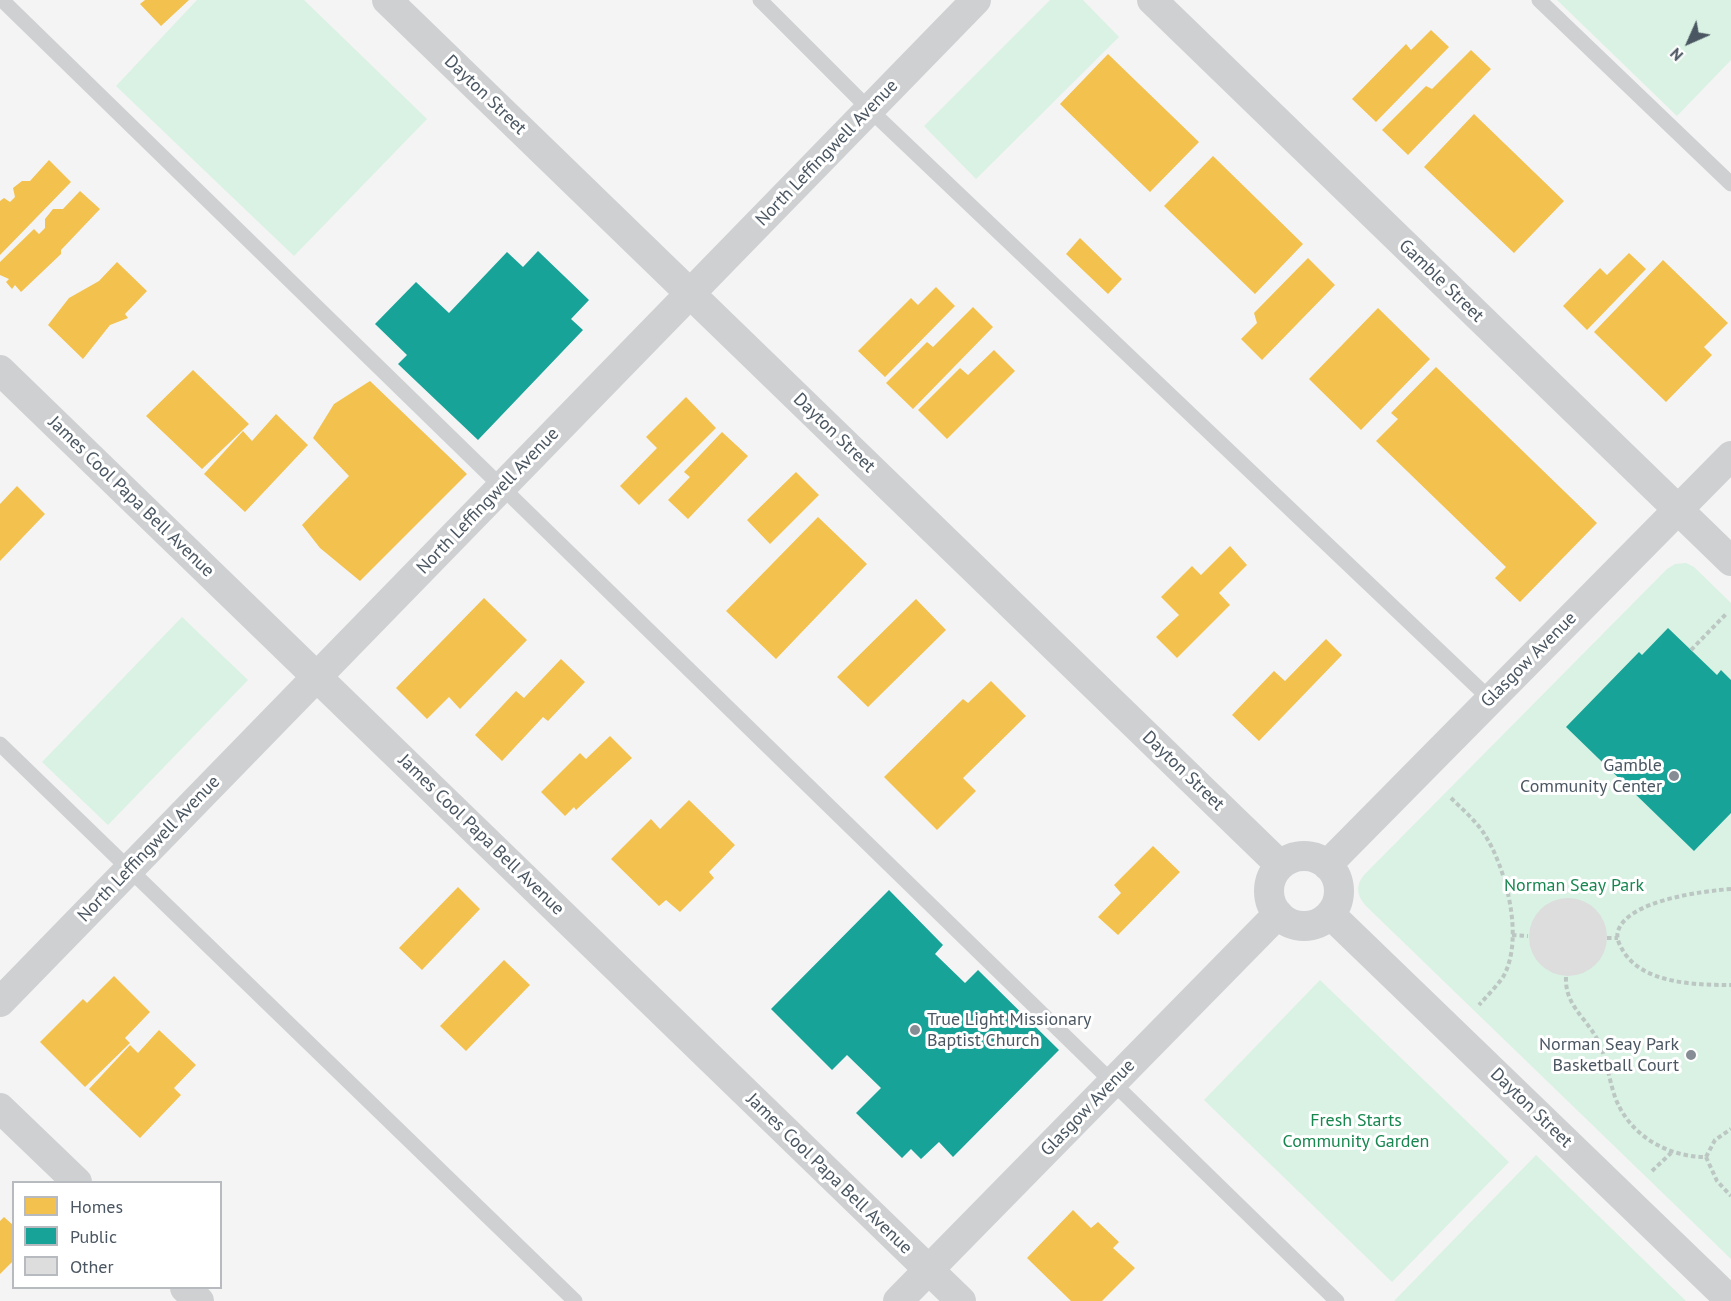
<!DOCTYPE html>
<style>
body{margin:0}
#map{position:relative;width:1731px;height:1301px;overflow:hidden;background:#f4f4f4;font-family:"PT Sans",sans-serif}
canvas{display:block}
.legend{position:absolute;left:12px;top:1181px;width:210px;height:108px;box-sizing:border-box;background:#fff;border:2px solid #b7bbc0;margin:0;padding:8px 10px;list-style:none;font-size:18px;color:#4a5661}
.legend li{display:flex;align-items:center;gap:12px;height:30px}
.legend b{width:30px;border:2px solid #b7bbc0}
.north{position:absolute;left:1659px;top:12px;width:60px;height:60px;-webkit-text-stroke:4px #fff;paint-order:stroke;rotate:225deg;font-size:16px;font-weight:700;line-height:24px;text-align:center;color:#4a5661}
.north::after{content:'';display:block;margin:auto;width:21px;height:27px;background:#4a5661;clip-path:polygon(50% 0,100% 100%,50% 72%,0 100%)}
</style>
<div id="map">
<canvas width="1731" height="1301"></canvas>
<ul class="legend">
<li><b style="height:16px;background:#f2c14e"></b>Homes</li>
<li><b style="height:16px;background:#17a398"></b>Public</li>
<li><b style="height:16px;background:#ddddde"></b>Other</li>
</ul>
<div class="north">N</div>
</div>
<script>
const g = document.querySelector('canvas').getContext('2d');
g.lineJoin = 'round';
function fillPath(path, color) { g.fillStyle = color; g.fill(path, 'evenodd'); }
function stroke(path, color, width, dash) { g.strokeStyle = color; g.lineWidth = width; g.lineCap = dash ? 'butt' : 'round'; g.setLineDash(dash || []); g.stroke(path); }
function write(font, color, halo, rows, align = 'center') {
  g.font = font + ' "PT Sans",sans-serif'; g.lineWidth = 6; g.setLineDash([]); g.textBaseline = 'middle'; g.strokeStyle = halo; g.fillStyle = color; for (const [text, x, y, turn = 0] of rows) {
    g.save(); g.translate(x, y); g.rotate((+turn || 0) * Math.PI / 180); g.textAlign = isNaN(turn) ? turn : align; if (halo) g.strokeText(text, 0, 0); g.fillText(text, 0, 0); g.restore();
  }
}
const green = new Path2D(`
 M197 0H304L427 119 294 256 116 86Z
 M1050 0H1083L1119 37 976 179 924 126Z
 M1557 0H1731V60L1677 116Z
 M1686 563 1694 567 1731 603V1259L1366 906C1357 896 1355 886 1364 875L1667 569 1675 564Z
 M182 617 248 680 108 825 42 762Z
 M1320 980 1509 1162 1392 1282 1204 1100Z
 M1536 1155 1686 1301H1394Z`);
const homes = new Path2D(`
 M145 0H189L161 26 140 4Z
 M1431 30 1449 47 1376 122 1352 99 1406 44 1411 50Z
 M1471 50 1491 69 1408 155 1382 130 1426 86 1432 89Z
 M1108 54 1199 142 1150 192 1060 104Z
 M1474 114 1564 201 1514 253 1424 167Z
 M1213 156 1303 244 1255 294 1164 206Z
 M49 160 71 182 0 255V201L4 198 10 202 15 197 13 188 22 181H30Z
 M80 191 100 209 61 250V254L21 292 15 285 12 289 6 282 9 279 0 275V262L34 229 39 234 45 228V219L53 209H63Z
 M1080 238 1122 279 1108 294 1066 254Z
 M1629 253 1646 269 1587 330 1563 306 1600 268 1607 275Z
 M1308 258 1335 285 1262 360 1241 339 1257 323 1254 313Z
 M1663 260 1728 323 1704 347 1712 355 1666 402 1594 332Z
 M117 262 147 291 125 314 128 318 110 325 83 359 48 325 69 298 99 281Z
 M936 287 955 306 885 377 858 351 911 298 918 305Z
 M973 307 993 327 913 409 886 383 927 342 933 347Z
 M1378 308 1430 359 1361 430 1309 379Z
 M994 350 1015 371 947 439 918 410 960 368 968 375Z
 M1436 367 1597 523 1520 602 1495 578 1506 567 1376 441 1398 419 1391 413Z
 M193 370 249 424 202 469 146 416Z
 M370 381 467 474 360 581 320 548 302 525 349 476 313 438 334 404Z
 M686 397 716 428 639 505 620 486 657 448 646 437Z
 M276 414 308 445 245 512 204 474 243 431 252 441Z
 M722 432 748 456 688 519 668 500 690 477 684 472Z
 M796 472 819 495 770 544 747 520Z
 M17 486 45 514 0 561V504Z
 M818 517 867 564 776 659 726 611Z
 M1230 546 1247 565 1219 593 1230 605 1177 658 1156 637 1179 615 1161 597 1192 566 1201 575Z
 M484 598 527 640 460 709 449 697 427 719 396 688Z
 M916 599 946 630 868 707 837 677Z
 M1326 639 1342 655 1259 741 1232 715 1274 671 1285 681Z
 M561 659 585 682 548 721 543 717 502 761 475 735 516 691 524 698Z
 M991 681 1026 716 963 778 976 791 937 830 884 777 963 699 968 703Z
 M610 736 632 758 576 810 574 807 565 816 541 792 580 753 586 759Z
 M689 800 735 845 709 872 714 878 680 912 666 900 659 906 611 859 651 819 660 829Z
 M1153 846 1180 872 1118 935 1098 917 1121 893 1114 885Z
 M458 887 480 909 422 970 399 948Z
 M504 960 530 985 466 1051 440 1026Z
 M114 976 150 1012 125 1038 130 1043 85 1087 40 1042 83 999 87 1003Z
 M159 1030 196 1065 174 1088 181 1095 140 1138 89 1089 130 1045 138 1053Z
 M1073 1210 1091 1228 1098 1222 1119 1242 1113 1248 1135 1268 1102 1301H1071L1027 1258Z
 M4 1217 14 1226V1260L0 1274V1221Z`);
const public = new Path2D(`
 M538 251 589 300 571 319 583 330 478 440 398 364 407 355 375 324 416 282 449 313 507 252 523 267Z
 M1668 628 1717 675 1721 670 1731 680V813L1694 851 1566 727 1639 652 1642 655Z
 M889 890 943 945 935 954 965 983 978 970 1059 1050 953 1157 939 1142 921 1159 911 1149 902 1158 856 1113 881 1088 847 1055 832 1070 771 1009Z`);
const building = new Path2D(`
 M1529 937a39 39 0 1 1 78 0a39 39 0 1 1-78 0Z`);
const path = new Path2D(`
 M1691 650 1727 613
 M1451 798C1462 809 1474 819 1483 832 1506 866 1525 939 1503 977 1496 987 1487 996 1479 1005
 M1731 889C1704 891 1628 900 1618 931 1616 937 1619 944 1622 949 1641 984 1696 985 1731 985
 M1512 935 1528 936
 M1607 938H1618
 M1566 977C1565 1004 1583 1015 1596 1037 1606 1055 1608 1075 1614 1094 1627 1134 1666 1157 1706 1157L1717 1181 1731 1196
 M1706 1157 1715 1140 1731 1129
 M1652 1171 1671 1153`);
const lane = new Path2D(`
 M2 0 1337 1301
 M760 0 869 109 1490 699
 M1539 0 1731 184
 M0 744 575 1301`);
const street = new Path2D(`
 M387 0 1280 865
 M1152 0 1731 561
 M0 370 961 1301
 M1269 891a35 35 0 1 1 70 0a35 35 0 1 1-70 0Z
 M1327 865 1731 456
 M1331 915 1731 1301
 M0 1002 976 0
 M0 1108 77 1182
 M185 1288 199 1301
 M898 1301 1278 914`);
const markers = [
 [1674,776,6,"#868d94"],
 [915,1030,6,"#868d94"],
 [1691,1055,6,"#868d94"]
];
const streetNames = [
 ["Dayton Street",485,95,44],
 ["North Leffingwell Avenue",827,153,-46],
 ["Gamble Street",1441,281,44],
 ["Dayton Street",834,433,44],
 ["James Cool Papa Bell Avenue",131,497,44],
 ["North Leffingwell Avenue",488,501,-46],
 ["Glasgow Avenue",1529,660,-45],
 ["Dayton Street",1183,771,44],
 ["James Cool Papa Bell Avenue",481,835,44],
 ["North Leffingwell Avenue",149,849,-46],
 ["Glasgow Avenue",1088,1108,-46],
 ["Dayton Street",1531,1108,44],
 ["James Cool Papa Bell Avenue",829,1174,44]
];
const poiNames = [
 ["Gamble",1662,766],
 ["Community Center",1662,787],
 ["True Light Missionary",927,1020,"left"],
 ["Baptist Church",927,1041,"left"],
 ["Norman Seay Park",1679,1045],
 ["Basketball Court",1679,1066]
];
const parkNames = [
 ["Norman Seay Park",1574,886],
 ["Fresh Starts",1356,1121],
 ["Community Garden",1356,1142]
];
fillPath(green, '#d9f2e3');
fillPath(homes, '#f2c14e');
fillPath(public, '#17a398');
fillPath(building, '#ddddde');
stroke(path, '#bcc7c4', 4, [4.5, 3]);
stroke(lane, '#ced0d2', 15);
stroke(street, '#ced0d2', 30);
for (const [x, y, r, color] of markers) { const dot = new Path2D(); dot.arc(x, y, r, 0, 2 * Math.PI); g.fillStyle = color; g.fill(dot); stroke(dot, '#fff', 2); }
write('18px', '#4a5661', '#fff', streetNames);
write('18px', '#4a5661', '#fff', poiNames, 'right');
write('18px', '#17864f', '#fff', parkNames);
</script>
